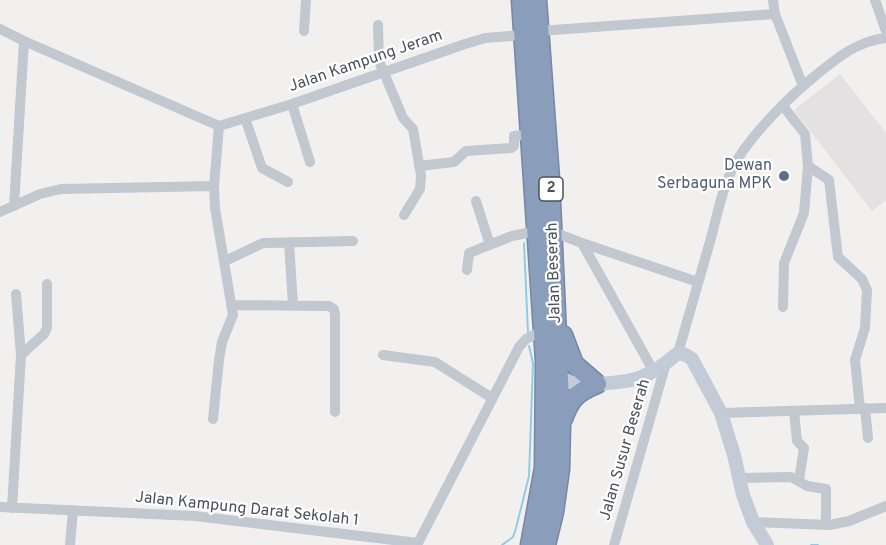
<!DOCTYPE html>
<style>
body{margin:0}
canvas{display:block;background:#f2f0ef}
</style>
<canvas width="886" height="545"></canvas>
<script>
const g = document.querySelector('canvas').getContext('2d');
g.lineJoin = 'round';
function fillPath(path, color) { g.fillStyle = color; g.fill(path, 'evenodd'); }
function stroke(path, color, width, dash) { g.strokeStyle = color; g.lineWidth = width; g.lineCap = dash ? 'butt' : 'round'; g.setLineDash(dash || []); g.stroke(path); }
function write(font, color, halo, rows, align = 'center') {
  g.font = font + ' Overpass,sans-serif'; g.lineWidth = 4.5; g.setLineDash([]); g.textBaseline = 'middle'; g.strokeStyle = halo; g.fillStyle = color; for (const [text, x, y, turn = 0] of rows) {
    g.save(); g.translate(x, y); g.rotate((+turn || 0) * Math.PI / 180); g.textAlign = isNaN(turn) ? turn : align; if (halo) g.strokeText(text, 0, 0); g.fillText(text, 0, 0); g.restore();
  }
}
const education = new Path2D(`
 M840 74 886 133V200L872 211 794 110Z`);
const stream = new Path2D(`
 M524 243 528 333
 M502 545 513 537 516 528 529 476 533 363 529 346
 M811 545H818`);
const street = new Path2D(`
 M773 0 775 14 803 86
 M875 0 886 31
 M378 25 379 61 403 118 413 129 421 175 420 189 404 215
 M0 29 24 41 219 126
 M304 31 306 0
 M539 31 775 14
 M292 104 310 162
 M245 118 262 168 288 182
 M219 126 292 104 465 44 485 38 523 35
 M419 166 454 162 466 151 511 148 514 146V136L530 134
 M808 166 829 180 838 257 862 279 867 290 865 328 855 360 860 409
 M476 201 490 245
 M14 206 24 41
 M0 212 40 194 61 189 214 186
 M553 232 582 243 654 372
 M289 242 293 305
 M582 243 698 282
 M225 261 263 243 353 241
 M467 270 469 253 512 236 536 231
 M231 305 329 306 334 309 335 315V412
 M783 307 784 263 804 213 808 166 805 134 783 106
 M678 353C689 315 700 277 711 238 718 212 723 184 737 160 754 132 789 97 815 76 837 58 857 41 886 38
 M21 355 44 334 47 328V284
 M383 355 435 362 492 398
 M865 408 868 438
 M794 411 797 441 804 448 799 480
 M721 413 886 408
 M213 419 219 360 222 342 233 315 215 208 214 186 219 126
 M740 478 791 477 807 486 826 489V525
 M0 507 195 516 418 543
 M12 508 21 355 16 294
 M753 522 830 525 849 521 886 506
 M70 545 73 510
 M417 545 519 347 526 339 542 331
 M614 545 666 363`);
const secondary = new Path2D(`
 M560 377C572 385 581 385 596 384 634 382 648 379 678 353L686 355 692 359 721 413 734 455 743 495 753 522 767 545`);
const highway = new Path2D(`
 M521 0 545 361 544 468 530 545
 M537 0 550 179 561 425 560 469 554 512 546 545
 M563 419C570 399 577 392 597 384L574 364 563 335`);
const markers = [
 [784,176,6,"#5c6f8a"]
];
const shields = [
 [551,189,24]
];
const shieldNames = [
 ["2",551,189]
];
const streetNames = [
 ["Jalan Kampung Jeram",366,62,-19],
 ["Jalan Beserah",555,273,-92],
 ["Jalan Susur Beserah",626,450,-74],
 ["Jalan Kampung Darat Sekolah 1",247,510,6]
];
const serviceNames = [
 ["Dewan",772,167],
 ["Serbaguna MPK",772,185]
];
fillPath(education, '#e3e1e1');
stroke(stream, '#91cce6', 2);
stroke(highway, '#7688a6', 21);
stroke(street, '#c1c8d0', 10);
stroke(secondary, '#c3cbd7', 14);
stroke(highway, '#8a9dbb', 18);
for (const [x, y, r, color] of markers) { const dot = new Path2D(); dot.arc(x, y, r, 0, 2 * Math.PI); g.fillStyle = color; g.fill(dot); stroke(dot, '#fff', 2); }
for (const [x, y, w] of shields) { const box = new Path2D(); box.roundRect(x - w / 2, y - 12, w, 24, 4.5); g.fillStyle = '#fff'; g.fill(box); stroke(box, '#49515c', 1.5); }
write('bold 15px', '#49515c', null, shieldNames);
write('16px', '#49515c', '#fff', streetNames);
write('16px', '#4e5e75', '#fff', serviceNames, 'right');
</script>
